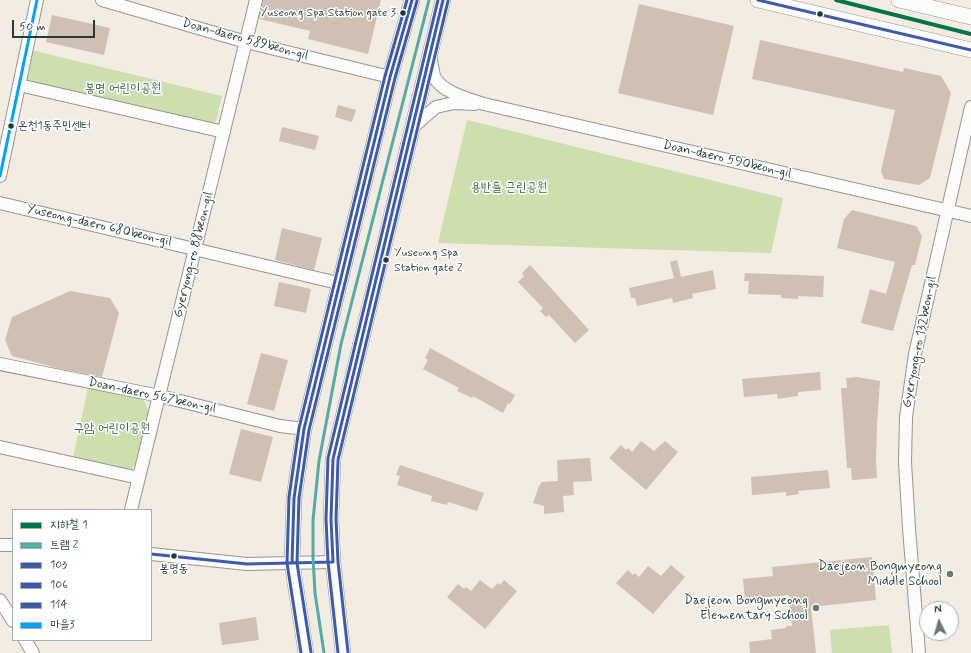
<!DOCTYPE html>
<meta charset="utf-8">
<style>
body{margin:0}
#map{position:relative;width:971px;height:653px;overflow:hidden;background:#f2ece3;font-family:Mynerve,"Poor Story",sans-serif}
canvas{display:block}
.legend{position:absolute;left:12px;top:509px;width:140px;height:132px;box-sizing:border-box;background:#fff;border:1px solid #a5b1ae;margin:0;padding:5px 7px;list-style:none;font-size:12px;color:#1f3d34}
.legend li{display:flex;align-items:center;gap:8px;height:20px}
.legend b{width:20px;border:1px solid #a5b1ae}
.north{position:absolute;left:919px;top:601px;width:40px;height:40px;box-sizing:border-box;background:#fff;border:1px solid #a5b1ae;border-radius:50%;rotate:355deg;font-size:11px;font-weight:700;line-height:16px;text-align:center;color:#1f3d34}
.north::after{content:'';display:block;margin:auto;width:14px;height:18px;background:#697a71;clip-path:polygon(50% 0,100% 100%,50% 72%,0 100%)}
.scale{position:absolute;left:12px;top:20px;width:83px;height:18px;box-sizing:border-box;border:2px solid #1f3d34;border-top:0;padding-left:5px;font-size:12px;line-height:14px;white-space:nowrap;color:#1f3d34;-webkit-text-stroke:3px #fff;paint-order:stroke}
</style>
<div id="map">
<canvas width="971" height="653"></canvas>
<ul class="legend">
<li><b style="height:5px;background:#007448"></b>지하철 1</li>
<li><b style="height:5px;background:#55aca5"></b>트램 2</li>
<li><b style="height:5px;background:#3d5bab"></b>103</li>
<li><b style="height:5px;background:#3d5bab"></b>106</li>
<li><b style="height:5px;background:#3d5bab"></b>114</li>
<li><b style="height:5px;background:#00a3fb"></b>마을3</li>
</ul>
<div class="north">N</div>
<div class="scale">50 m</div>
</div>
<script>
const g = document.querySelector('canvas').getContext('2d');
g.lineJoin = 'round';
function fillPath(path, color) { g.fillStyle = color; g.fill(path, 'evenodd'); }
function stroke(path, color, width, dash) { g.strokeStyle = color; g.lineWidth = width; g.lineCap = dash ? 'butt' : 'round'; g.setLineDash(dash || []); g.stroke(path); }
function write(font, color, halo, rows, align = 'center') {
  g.font = font + ' Mynerve,"Poor Story",sans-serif'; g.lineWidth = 3; g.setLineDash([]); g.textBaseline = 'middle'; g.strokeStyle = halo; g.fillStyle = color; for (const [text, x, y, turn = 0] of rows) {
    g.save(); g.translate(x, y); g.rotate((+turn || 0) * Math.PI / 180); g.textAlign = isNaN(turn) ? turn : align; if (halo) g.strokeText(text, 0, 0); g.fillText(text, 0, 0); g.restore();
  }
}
const green = new Path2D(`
 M31 50 222 96 216 121 209 127 24 82Z
 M467 120 783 198 771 253 438 243Z
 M88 388 143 399 149 412 135 465 130 470 73 458Z
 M889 625 892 653H832L830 630Z`);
const building = new Path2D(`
 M263 0H381L368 54 308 39 310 31 259 19Z
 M639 4 734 26 713 115 618 93Z
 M52 15 110 28 104 55 46 42Z
 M760 40 903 72 904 68 941 76 951 93 930 178 919 185 884 179 881 171 895 110 752 79Z
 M338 105 356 110 352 122 335 117Z
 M282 127 319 136 315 150 279 141Z
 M852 210 916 226 922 236 915 265H912L893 331 861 323 870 289 886 294 895 262 837 248 844 219Z
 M282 228 322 238 314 270 275 260Z
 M677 260 681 277 713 270 716 289 692 294 693 298 673 303 672 298 637 306 635 298H631L629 288 674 278 670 262Z
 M530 265 589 330 575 343 549 315 546 317 540 311 543 308 518 282 524 276 522 273Z
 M745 273 824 276 823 297 798 296V299L781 298V295L748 294 749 281H744Z
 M279 282 311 289 306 313 274 306Z
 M70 291 110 298 119 313 102 377 61 369 12 356 5 340 12 317Z
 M430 348 515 395 510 404 508 403 503 413 473 396 472 398 457 391 459 388 423 369 428 360 425 358Z
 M261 353 288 360 274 411 247 404Z
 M820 372 821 390 798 392V396L790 397 778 399 777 394 744 397 742 379Z
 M857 377 880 381 877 424 876 461 877 478 852 480 851 468H847L841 388H847L846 378Z
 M241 429 273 437 261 482 229 474Z
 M641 441 654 451 665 441 678 452 646 490 609 458 621 445 626 450 628 448 632 452Z
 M590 458 592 481 573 482 574 495 563 496 564 512 544 514V506L533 503 539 486 542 482 558 481 557 460Z
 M400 465 484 493 477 511 448 502 447 505 431 501 432 496 397 485 400 476 396 475Z
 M828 470 830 488 798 491 799 494 786 496V492L752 495 751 477Z
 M872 557 876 600 811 607 816 653H750L749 642 772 639 771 630 786 628V626H792L789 595 745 599 743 579 773 576 772 567Z
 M671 565 685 577 653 614 616 583 628 570 633 575 635 573 639 577 648 566 661 576Z
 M480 580 492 589 498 583 500 585 504 580 517 591 485 629 447 597 458 584 464 589 466 587 471 591Z
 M256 617 259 640 222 645 219 623Z`);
const minor = new Path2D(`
 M102 0 246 42 390 77
 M430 56C432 63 432 71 435 78 442 92 469 99 484 104L971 216
 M19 85 224 132
 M413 127 436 107 454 103 475 104
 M0 176 37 0
 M0 203 338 283
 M0 364 160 396 280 426 304 429
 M0 447 139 478
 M131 510 256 0
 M0 545H13
 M151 554 247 564 333 562
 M0 600 13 621
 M25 640 33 653
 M919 653 909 528 905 462 906 417 915 354 971 107`);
const major = new Path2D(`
 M758 0 971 50
 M899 0 971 17
 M306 653 292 563 294 498 304 429 390 77 412 0
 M343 653 333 562 331 519 333 459 443 0`);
const bus1 = new Path2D(`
 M758 0 971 50
 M151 554 247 564 333 562 331 519 333 459 443 0
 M292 563 294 498 304 429 390 77 412 0`);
const bus2 = new Path2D(`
 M311 652 297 563 299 498 309 430 395 78 417 1
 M348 652 338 562 336 519 338 460 448 1`);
const bus3 = new Path2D(`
 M301 653 287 563 289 497 299 428 385 76 407 0
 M338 653 328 562 326 519 328 458 438 0`);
const bus4 = new Path2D(`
 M0 176 37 0`);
const tram1 = new Path2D(`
 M324 653 315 593 313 557V520L319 461 341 344 429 0`);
const metro1 = new Path2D(`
 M836 0 971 34`);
const markers = [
 [403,13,3.5,"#1f3d34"],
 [820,14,3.5,"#1f3d34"],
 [11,126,3.5,"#1f3d34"],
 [386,260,3.5,"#1f3d34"],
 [174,556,3.5,"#1f3d34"],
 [950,574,4,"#697a71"],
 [816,608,4,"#697a71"]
];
const busNames = [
 ["Yuseong Spa Station gate 3",396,13,"right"],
 ["온천1동주민센터",18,126],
 ["Yuseong Spa",394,253],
 ["Station gate 2",394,268],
 ["봉명동",174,569,"center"]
];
const streetNames = [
 ["Doan-daero 589beon-gil",245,40,15],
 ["Doan-daero 590beon-gil",727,160,13],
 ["Yuseong-daero 680beon-gil",99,226,13],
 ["Gyeryong-ro 88beon-gil",194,255,-76],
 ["Gyeryong-ro 132beon-gil",920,342,-79],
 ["Doan-daero 567beon-gil",152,396,12]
];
const parkNames = [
 ["봉명 어린이공원",123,89],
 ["용반들 근린공원",509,188],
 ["구암 어린이공원",112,429]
];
const poiNames = [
 ["Daejeon Bongmyeong",942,567],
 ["Middle School",942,582],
 ["Daejeon Bongmyeong",808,601],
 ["Elementary School",808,616]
];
fillPath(green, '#ccdfac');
fillPath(building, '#d0bfb3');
stroke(minor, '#949690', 14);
stroke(major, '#949690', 16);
stroke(minor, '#fdfcfb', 12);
stroke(major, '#fdfcfb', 15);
stroke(bus1, '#3d5bab', 3);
stroke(bus2, '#3d5bab', 3);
stroke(bus3, '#3d5bab', 3);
stroke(bus4, '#00a3fb', 3);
stroke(tram1, '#55aca5', 3);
stroke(metro1, '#007448', 4);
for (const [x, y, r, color] of markers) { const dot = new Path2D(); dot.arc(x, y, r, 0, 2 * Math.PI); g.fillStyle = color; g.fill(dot); stroke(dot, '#fff', 1.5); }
write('12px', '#1f3d34', '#fff', busNames, 'left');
write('13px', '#1f3d34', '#fff', streetNames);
write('13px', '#426347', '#fff', parkNames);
write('13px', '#1f3d34', '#fff', poiNames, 'right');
</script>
